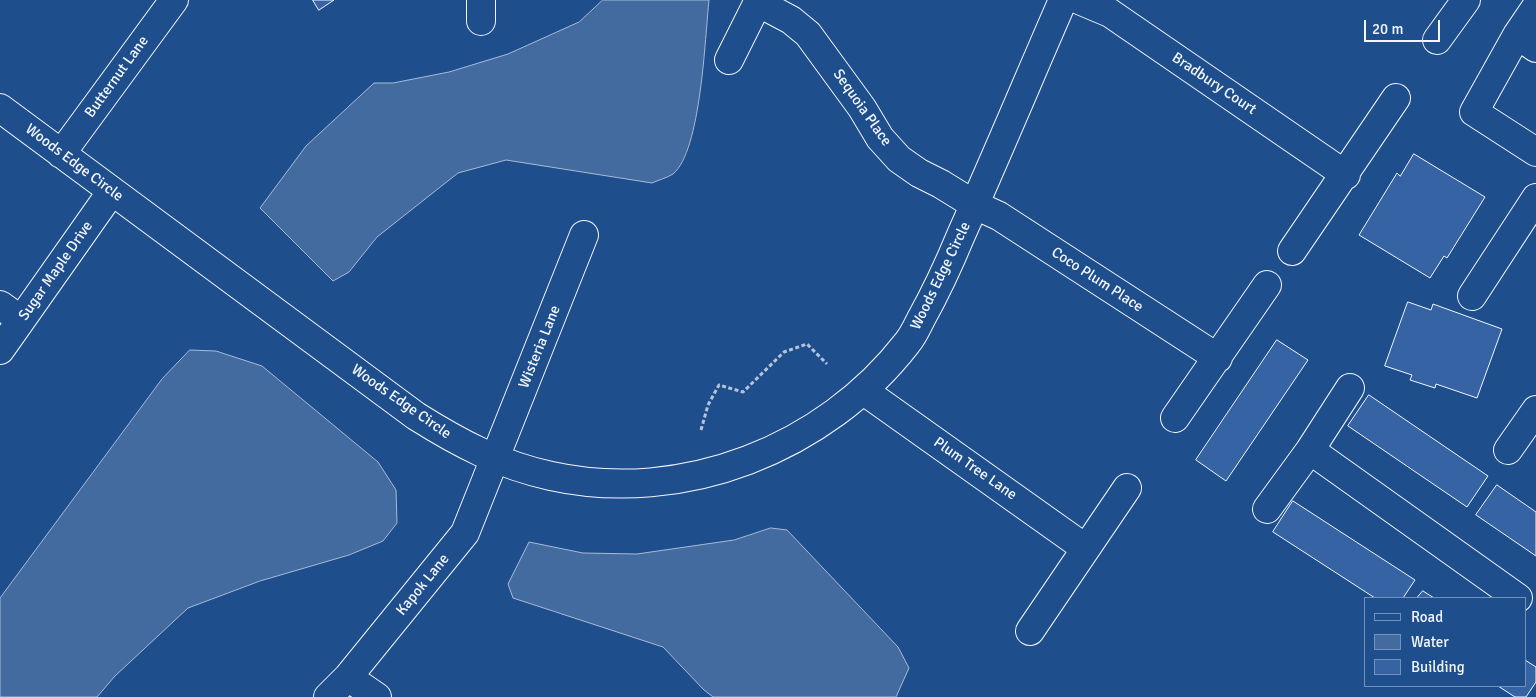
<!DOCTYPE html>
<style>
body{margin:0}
#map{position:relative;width:1536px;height:697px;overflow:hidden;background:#1f4e8c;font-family:Signika,sans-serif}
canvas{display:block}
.legend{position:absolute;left:1364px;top:597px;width:162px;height:90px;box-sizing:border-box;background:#1f4e8c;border:1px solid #7391ba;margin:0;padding:6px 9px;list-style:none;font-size:15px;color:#f2f6ff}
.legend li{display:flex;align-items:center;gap:10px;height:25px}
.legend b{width:25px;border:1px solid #7391ba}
.scale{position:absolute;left:1364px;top:20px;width:76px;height:22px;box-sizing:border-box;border:2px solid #f2f6ff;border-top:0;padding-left:6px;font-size:15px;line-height:18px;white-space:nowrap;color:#f2f6ff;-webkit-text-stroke:4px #1f4e8c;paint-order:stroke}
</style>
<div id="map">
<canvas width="1536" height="697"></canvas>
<ul class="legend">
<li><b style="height:6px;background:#1f4e8c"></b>Road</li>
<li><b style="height:14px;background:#446ba0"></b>Water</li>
<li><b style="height:14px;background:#3563a3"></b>Building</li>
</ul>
<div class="scale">20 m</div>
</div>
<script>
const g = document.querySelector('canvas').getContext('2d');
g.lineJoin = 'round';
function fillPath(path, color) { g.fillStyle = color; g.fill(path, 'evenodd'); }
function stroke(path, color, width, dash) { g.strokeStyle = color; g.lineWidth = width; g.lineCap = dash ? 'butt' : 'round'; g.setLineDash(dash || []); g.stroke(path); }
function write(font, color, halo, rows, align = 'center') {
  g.font = font + ' Signika,sans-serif'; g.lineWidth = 4; g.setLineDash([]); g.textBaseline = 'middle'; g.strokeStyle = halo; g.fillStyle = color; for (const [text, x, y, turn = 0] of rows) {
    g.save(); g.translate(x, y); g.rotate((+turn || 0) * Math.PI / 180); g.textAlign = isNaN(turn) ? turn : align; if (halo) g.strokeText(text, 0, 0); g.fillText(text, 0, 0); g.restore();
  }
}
const water = new Path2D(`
 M603 0H709C705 37 701 151 673 174 667 178 658 180 652 183L506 160 458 173 377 237 349 272 333 281 260 208 306 146 374 83H393L449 72 508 54 579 22Z
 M190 350 216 351 262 366 378 462 396 490 397 523 383 541 349 555 260 581 188 608 115 676 97 697H0V598L162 379Z
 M771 528 787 530 898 647 909 668 896 697H713L704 690 663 647 513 598 508 584 529 542 583 553 637 554 734 540Z`);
const building = new Path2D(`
 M313 0H334L319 10Z
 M1414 154 1485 197 1447 258 1444 256 1430 278 1359 235 1397 173 1400 176Z
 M1408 302 1431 310 1433 304 1502 329 1477 398 1436 384 1435 388 1410 380 1412 375 1385 366Z
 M1277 340 1308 360 1226 481 1196 460Z
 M1369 395 1488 476 1467 507 1348 426Z
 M1497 485 1536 512V556L1476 515Z
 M1293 501 1415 580 1403 598H1375L1273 532Z
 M1423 591 1434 598H1417Z
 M1525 660 1536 667V682L1526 697H1515L1498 686H1525Z`);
const path = new Path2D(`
 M701 430 708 405 719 385 743 392 784 352 807 344 827 364`);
const minor = new Path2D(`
 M481 0V21
 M1079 0 1110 13 1346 175
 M757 2 791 20 808 34 862 108 880 138 899 159 919 173 941 184 975 205 999 216 1218 358
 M1536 7 1517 35 1474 112 1536 152
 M1517 35 1536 48
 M1437 40 1466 0
 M729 60 759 0
 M0 108 416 416C459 443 500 465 551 476 683 505 825 449 907 343 913 336 917 327 921 319 936 292 949 264 961 235 996 157 1029 78 1063 0
 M61 154 174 0
 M1292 251 1396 98
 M1472 296 1536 198
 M0 305 21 320
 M0 350 112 191
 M1350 388 1310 450 1518 598
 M864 391 1085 548
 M1175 418 1267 285
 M1508 450 1536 410
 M1267 509 1310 450
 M1030 631 1127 488
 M348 677 377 697
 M328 697 348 677 465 533 584 235`);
const streetNames = [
 ["Butternut Lane",117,77,-54],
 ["Bradbury Court",1214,84,34],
 ["Sequoia Place",862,108,55],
 ["Woods Edge Circle",74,163,37],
 ["Sugar Maple Drive",56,271,-55],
 ["Woods Edge Circle",941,276,-64],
 ["Coco Plum Place",1097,280,33],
 ["Wisteria Lane",540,347,-68],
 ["Woods Edge Circle",401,402,35],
 ["Plum Tree Lane",975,469,35],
 ["Kapok Lane",423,585,-51]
];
fillPath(water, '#446ba0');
stroke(water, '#a8bbd7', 1);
fillPath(building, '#3563a3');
stroke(building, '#f2f6ff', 1);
stroke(minor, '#f2f6ff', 30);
stroke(path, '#b3c4dc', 3, [4, 2.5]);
stroke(minor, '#1f4e8c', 28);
write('15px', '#f2f6ff', '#1f4e8c', streetNames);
</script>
